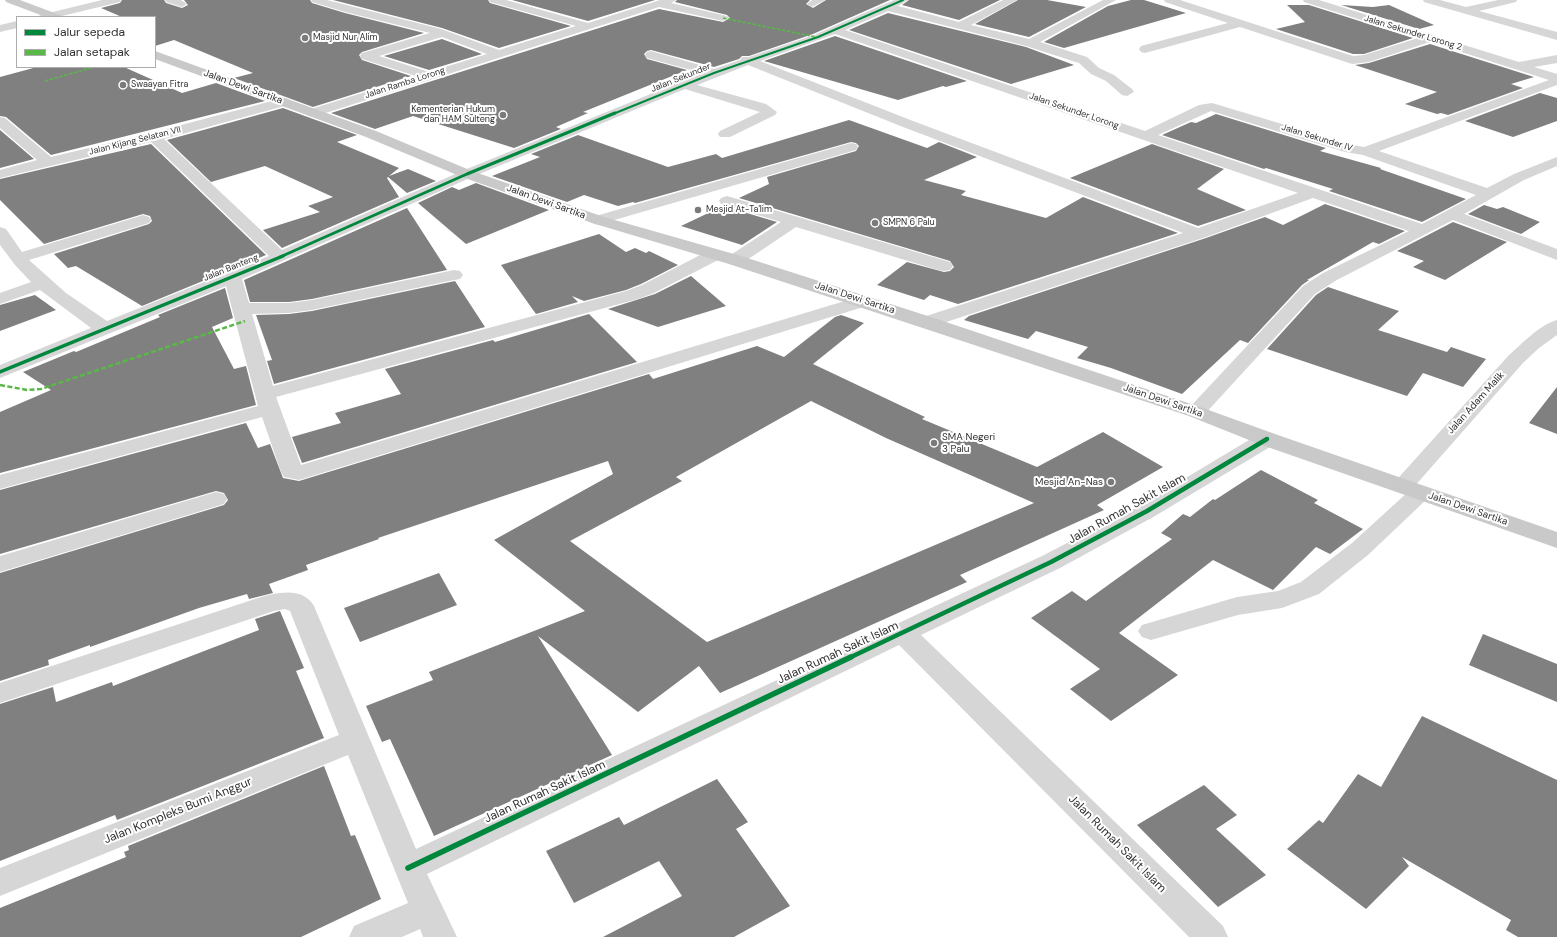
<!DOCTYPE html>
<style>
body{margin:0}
#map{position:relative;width:1557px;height:937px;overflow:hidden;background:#fff;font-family:"DM Sans",sans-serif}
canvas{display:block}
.legend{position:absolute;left:16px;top:16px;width:140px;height:52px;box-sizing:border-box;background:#fff;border:1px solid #adadad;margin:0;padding:5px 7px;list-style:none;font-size:12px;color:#323232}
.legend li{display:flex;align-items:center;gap:8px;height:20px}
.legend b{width:20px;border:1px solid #adadad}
</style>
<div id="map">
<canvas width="1557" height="937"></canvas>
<ul class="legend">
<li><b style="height:5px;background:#00873e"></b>Jalur sepeda</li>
<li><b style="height:5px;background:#58b947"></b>Jalan setapak</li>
</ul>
</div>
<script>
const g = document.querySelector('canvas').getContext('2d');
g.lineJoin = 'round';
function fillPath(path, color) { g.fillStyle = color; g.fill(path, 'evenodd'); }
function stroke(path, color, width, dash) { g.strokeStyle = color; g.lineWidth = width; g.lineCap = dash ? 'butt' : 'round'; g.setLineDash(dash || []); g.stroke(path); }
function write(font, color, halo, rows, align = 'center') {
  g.font = font + ' "DM Sans",sans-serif'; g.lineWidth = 4; g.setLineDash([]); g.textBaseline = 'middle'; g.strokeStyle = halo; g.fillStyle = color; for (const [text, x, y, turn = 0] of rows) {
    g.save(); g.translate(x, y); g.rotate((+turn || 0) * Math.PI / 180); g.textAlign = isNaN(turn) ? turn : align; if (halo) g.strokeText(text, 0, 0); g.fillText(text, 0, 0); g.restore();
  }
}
const building = new Path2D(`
 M122 0H164L166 3 182 8 188 5 184 0H310L312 3 345 13 424 33 362 52 359 55 362 60 411 76 313 107 234 78 253 73 174 40 155 46V17H122L101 8 120 3Z
 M333 0H488L490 3 571 26 499 48 442 28Z
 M512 0H655L588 21Z
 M677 0H810L806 4 813 8 826 0H890L813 34 749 56H742L739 59 714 67 651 50 647 51 644 54 647 59 687 70 583 112 588 113 556 127 561 129 514 148 413 116 375 129 331 113 659 9 723 22 730 18 727 15 675 2Z
 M909 0H1000L959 20 902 5Z
 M1018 0H1047L1086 7 1029 37 975 24Z
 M1131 0H1144L1186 13 1064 48 1044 42 1108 6Z
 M1287 5H1309L1413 38 1364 54H1353L1276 29 1305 22Z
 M1341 5 1373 7 1389 5 1434 25 1419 29Z
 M888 13 1026 47 1074 65 1011 84 849 30Z
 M835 36 967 81 946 87 943 86 898 100 764 61Z
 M442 39 482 54 429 70 384 56Z
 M1430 44 1534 77 1511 84 1523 88 1448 115 1441 113 1437 114 1405 104 1437 92 1355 65 1369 63Z
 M37 67H124L182 93 216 83 265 101 51 155 6 117 0 116V77Z
 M1540 93 1557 98V121L1513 137 1465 121Z
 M283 108 357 135 337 142 399 168 389 176 408 169 436 181 407 193 388 177 387 178 399 197 282 248 263 230 320 212 308 206 333 197 265 166 211 182 167 140Z
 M1216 114 1326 148 1320 151 1381 168 1380 169 1466 199 1422 222 1329 191 1333 189 1266 168 1264 169 1162 135 1191 122 1196 123Z
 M849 120 927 148 939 142 977 157 924 180 966 191 961 195 1046 218 1083 197 1178 233 958 304 930 295 924 300 877 285 907 262 944 272 950 271 954 267 950 261 739 198 769 184 767 177 856 151 859 146 856 143 851 142 635 203 633 202 618 206 584 195 567 202 492 176 540 157 531 154 578 135 668 167 716 154 722 158Z
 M0 130 34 159 0 168Z
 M151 144 266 255 142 306 76 266 68 268 54 254 149 224 152 221 150 216 143 214 44 244 0 200V179Z
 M1152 144 1224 169 1197 189 1246 210 1198 226 1070 178Z
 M476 183 549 210 466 244 418 203 452 187 459 190Z
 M1325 204 1405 231 1379 244 1373 242 1307 280H1309L1302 285 1248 343 1240 340 1182 394 1111 368 1077 358 1088 347 1036 331 1028 339 964 320 969 316 1206 238 1265 217 1283 225Z
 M1484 205 1497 209 1503 207 1540 222 1521 234 1468 214Z
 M723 206 777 222 742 245 681 226Z
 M407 208 447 270 312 299 289 302H250L244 280Z
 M1453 222 1507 242 1445 280 1413 267 1424 261 1397 251Z
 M599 234 626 252 635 248 646 253 649 251 678 265 641 284 626 290 584 301 572 296 578 302 536 314 501 265Z
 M691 276 726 306 658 327 608 309 655 294Z
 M455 281 485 327 274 384 267 361 272 360 256 315 289 314 312 311Z
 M1328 287 1399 311 1378 330 1447 352 1451 347 1486 359 1463 387 1423 373 1407 396 1267 349 1316 295Z
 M225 288 233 318 212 327 234 369 246 366 256 405 0 473V412L51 390 23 372 74 351 76 352 160 317 158 315Z
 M35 295 56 310 0 331V305Z
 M589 314 637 362 302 463 292 437 341 423 335 413 401 394 385 369 493 340 495 342Z
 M841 315 864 323 813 364 925 417 922 419 1037 467 1103 432 1163 467 1097 505 1104 510 960 575 967 582 720 693 699 666 638 712 538 636 612 755 434 836 390 739 382 742 366 706 433 680 429 672 585 611 494 540 613 474 608 461 378 538 379 539 306 565 308 570 269 584 273 593 249 599 247 594 199 608 90 647V645L48 660 49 665 0 681V573L224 505 228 500 224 493 216 491 0 554V490L246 423 258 448 270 444 283 478 299 481 649 374 653 379 757 346 784 357 835 317ZM811 401 886 438 1034 503 707 642 570 541 682 481 676 477Z
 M1557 387V434L1529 423Z
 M1261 470 1318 500 1314 503 1363 529 1330 554 1316 547 1273 590 1213 560 1119 633 1178 675 1111 721 1070 689 1100 669 1031 618 1072 591 1086 601 1172 539 1161 533 1183 514 1190 517 1213 499 1215 500Z
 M439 573 457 605 360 642 344 608Z
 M280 611 304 668 296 671 324 738 117 820 115 815 0 861V704L53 687 56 702 112 682 113 686 259 630 255 619Z
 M1483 634 1557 664V702L1469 665Z
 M1422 716 1557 780V937H1518L1506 930 1511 920 1402 857 1409 866 1366 909 1287 849 1319 820 1323 823 1358 774 1381 787Z
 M324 766 351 836 355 835 381 899 301 937H0V908L126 857 124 852 129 850 128 846Z
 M717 779 748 822 736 829 790 906 734 937H603L682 896 659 861 574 903 546 851 619 817 624 825Z
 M1204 785 1237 815 1216 829 1266 875 1218 907 1137 825Z`);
const minor = new Path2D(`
 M102 0H121L120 2 58 17H38L40 15Z
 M165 0H181L187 4 182 7 166 2Z
 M311 0H327L441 29 499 50 576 26 490 2 489 0H506L588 23 660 0H676L671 3 727 16 729 18 723 21 659 7 313 117 308 116 306 113 308 110 416 76 362 59 360 56 362 53 430 33 345 12 312 2ZM442 37 487 54 429 72 379 56Z
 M812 0H825L812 7 807 4Z
 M894 0H908L898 6 959 22 1003 0H1017L971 25 1029 39 1103 0H1116L1040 42 1087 57 1099 68 1114 75 1132 89 1134 92 1127 96 1122 95 1106 81 1091 74 1079 63 1026 46 888 11 845 30 1145 131 1199 105 1212 103 1352 145 1364 147 1549 80 1430 42 1369 62 1352 64 1240 27 1145 53 1141 52 1139 49 1141 46 1228 23 1165 2 1164 0H1180L1353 56 1364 55 1418 38 1304 2 1303 0H1319L1519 62 1557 55V63L1534 67 1557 74V85L1379 151 1487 188 1514 174 1557 157V166L1524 180 1464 214 1557 249V260L1453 220 1335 281 1315 294 1203 416 1196 418 1189 416 1186 412 1189 408 1303 286 1323 273 1409 231 1313 198 1206 237 934 326 927 328 920 326 918 322 920 318 1183 233 903 127 748 65 697 85 766 104 777 112 775 115 730 137H720L718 134 720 131 760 112 685 89 472 177 242 279 249 303H289L312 300 454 270 460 271 463 275 460 279 454 280 312 310 289 313 252 314 273 386 626 291 642 285 708 251 714 250 720 251 722 255 720 259 654 293 638 299 276 397 301 465 858 297 864 296 870 297 873 301 870 305 299 480 284 477 281 472 262 417 0 489V475L258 406 226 286 0 378V365L91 328 40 290 0 304V293L31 282 15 265 0 245V227L6 229 22 252 137 217 143 215 149 217 151 220 149 223 29 260 66 293 107 321 269 256 151 142 0 178V170L37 160 0 128V117L5 118 51 157 151 133 283 98 288 99 290 102 288 105 164 139 282 250 462 171 702 73 647 58 645 55 647 52 651 51 714 69 740 60 742 57H749L814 35ZM835 34 1298 193 1198 228 913 121 760 61ZM1211 111 1345 152 1363 155 1476 195 1422 224 1158 135Z
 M1423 0H1440L1466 7 1498 0H1517L1516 2 1479 11 1557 32V40L1424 2Z
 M17 21V28L0 32V25Z
 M851 143 856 144 858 147 856 150 604 223 598 225 592 223 590 220 592 217Z
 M727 196 950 262 953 266 950 270 944 271 938 270 796 227 741 264 735 265 729 264 726 260 729 256 781 222 721 204 719 201 721 198Z
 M1557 320V335L1539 348 1523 363 1413 488 1420 486 1428 488 1431 493 1428 498 1368 555 1319 594 1282 608 1238 615 1151 640 1142 637 1138 631 1142 625 1237 597 1278 591 1301 582 1352 543 1409 491 1402 493 1394 491 1391 486 1509 355C1523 343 1539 325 1557 320Z
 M1267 433 1275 434 1278 439 1275 444 1155 516 1060 568 921 635 1223 926 1228 937H1189L899 645 427 874 457 937H423L420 929 402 937H349L354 926 408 903 348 755 0 896V868L339 735 290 611 285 609 274 611 0 703V683L258 598C276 593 302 586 314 606L416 849 1042 556 1139 506 1259 434Z
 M216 492 224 494 227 499 224 504 0 572V556Z`);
const major = new Path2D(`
 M5 0H20L60 15 62 17H46L6 2Z
 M155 51 376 131 472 171 604 217 741 256 934 318 1203 408 1275 434 1557 532V548L1259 444 1189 416 729 264 592 223 462 177 366 137 155 59Z`);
const quietFar1 = new Path2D(`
 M723 18 816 37
 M45 81 94 67`);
const quiet = new Path2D(`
 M0 385 27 390 41 389 245 321`);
const cyclewayFar4 = new Path2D(`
 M613 114 714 73 818 37 903 0`);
const cyclewayFar3 = new Path2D(`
 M280 257 467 174 615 113`);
const cyclewayFar2 = new Path2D(`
 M0 372 283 256`);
const cyclewayFar1 = new Path2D(`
 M849 658 1051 562 1147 511 1267 439`);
const cycleway = new Path2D(`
 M408 868 851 657`);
const markers = [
 [305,38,4,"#7a7a7a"],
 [123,85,4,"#7a7a7a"],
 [503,115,4,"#7a7a7a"],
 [698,210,4,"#7a7a7a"],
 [875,223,4,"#7a7a7a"],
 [934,443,4,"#7a7a7a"],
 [1111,482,4,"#7a7a7a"]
];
const farStreetnames = [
 ["Jalan Sekunder Lorong 2",1413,33,17],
 ["Jalan Sekunder",681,78,-22],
 ["Jalan Ramba Lorong",405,83,-18],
 ["Jalan Sekunder Lorong",1074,111,19],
 ["Jalan Sekunder IV",1317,138,17],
 ["Jalan Kijang Selatan VII",135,141,-14],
 ["Jalan Banteng",231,268,-22]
];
const farPoinames = [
 ["Masjid Nur Alim",313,38],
 ["Swaayan Fitra",131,85],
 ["Kementerian Hukum",495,110,"right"],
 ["dan HAM Sulteng",495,120,"right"],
 ["Mesjid At-Ta'lim",706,210],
 ["SMPN 6 Palu",883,223]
];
const streetNames = [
 ["Jalan Dewi Sartika",243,87,20],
 ["Jalan Dewi Sartika",546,202,20],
 ["Jalan Dewi Sartika",855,298,18],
 ["Jalan Dewi Sartika",1163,401,19],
 ["Jalan Adam Malik",1476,403,-48],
 ["Jalan Dewi Sartika",1468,509,19]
];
const poiNames = [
 ["SMA Negeri",942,437],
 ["3 Palu",942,449],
 ["Mesjid An-Nas",1103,482,"right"]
];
const nearStreetnames = [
 ["Jalan Rumah Sakit Islam",1127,509,-29],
 ["Jalan Rumah Sakit Islam",838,653,-25],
 ["Jalan Rumah Sakit Islam",545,792,-25],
 ["Jalan Kompleks Bumi Anggur",178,811,-22],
 ["Jalan Rumah Sakit Islam",1117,844,45]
];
fillPath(building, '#808080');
fillPath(minor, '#d6d6d6');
fillPath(major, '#c9c9c9');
stroke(quietFar1, '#58b947', 1.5, [3.5, 1.5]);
stroke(quiet, '#58b947', 2.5, [5, 2.5]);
stroke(cyclewayFar4, '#00873e', 2);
stroke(cyclewayFar3, '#00873e', 3);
stroke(cyclewayFar2, '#00873e', 3.5);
stroke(cyclewayFar1, '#00873e', 4.5);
stroke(cycleway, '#00873e', 5.5);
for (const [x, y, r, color] of markers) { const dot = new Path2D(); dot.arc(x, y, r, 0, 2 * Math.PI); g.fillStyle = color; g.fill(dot); stroke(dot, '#fff', 1.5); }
write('9px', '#323232', '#fff', farStreetnames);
write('9px', '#323232', '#fff', farPoinames, 'left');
write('10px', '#323232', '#fff', streetNames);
write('10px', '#323232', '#fff', poiNames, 'left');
write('12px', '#323232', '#fff', nearStreetnames);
</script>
